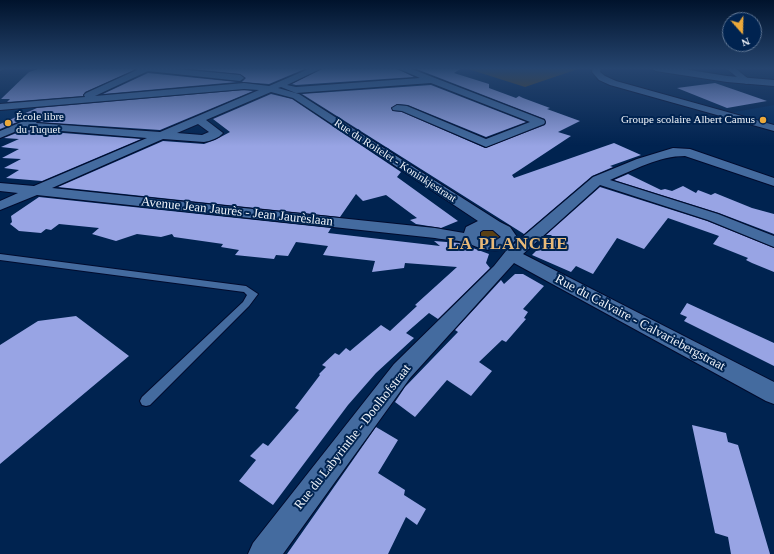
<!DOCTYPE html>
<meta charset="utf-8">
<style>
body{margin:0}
#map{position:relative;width:774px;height:554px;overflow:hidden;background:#002350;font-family:Georgia,serif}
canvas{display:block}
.north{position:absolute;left:722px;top:12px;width:40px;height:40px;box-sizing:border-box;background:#002350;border:1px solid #5f7694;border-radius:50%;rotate:160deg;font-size:11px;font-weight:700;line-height:16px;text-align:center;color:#eef3f9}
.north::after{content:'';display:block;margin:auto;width:14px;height:18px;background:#eca93a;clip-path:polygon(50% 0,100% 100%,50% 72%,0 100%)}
</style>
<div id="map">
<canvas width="774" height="554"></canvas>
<div class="north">N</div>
</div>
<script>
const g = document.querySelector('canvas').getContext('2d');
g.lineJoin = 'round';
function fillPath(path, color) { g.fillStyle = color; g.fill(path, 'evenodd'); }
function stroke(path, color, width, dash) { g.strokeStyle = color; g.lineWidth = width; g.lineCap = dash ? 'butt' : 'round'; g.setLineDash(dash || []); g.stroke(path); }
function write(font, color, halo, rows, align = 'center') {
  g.font = font + ' Georgia,serif'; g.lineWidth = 4; g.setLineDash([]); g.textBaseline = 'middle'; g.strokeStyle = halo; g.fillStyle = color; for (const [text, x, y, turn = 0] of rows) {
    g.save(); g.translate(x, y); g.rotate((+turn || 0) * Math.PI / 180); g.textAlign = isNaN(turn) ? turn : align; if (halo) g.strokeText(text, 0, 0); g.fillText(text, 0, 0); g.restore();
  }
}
const built = new Path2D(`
 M774 105V127L729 113Z
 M38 106 20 114 31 116 0 130V110Z`);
const green = new Path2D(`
 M465 68H575L578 69 525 87Z
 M489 229 496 231 500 236 499 239C493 242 485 241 480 236L481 231Z`);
const building = new Path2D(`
 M41 68H133L134 70 85 92 83 96 7 102 10 99H1L29 72Z
 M183 68H307L269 84 242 82 246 78 240 74Z
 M323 68H396L414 77 296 85 292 84Z
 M414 68H462L454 73 489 84V88L516 98 519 96 523 98 550 108 547 109 580 121 558 132 571 136 512 175 514 178 614 143 641 155 610 166 613 167 592 176 524 234 302 94 431 85 526 122 486 137 408 105 397 104 391 108 393 111 402 112 485 148 545 125 546 123 545 119Z
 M148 73 237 82 103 94Z
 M715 83 767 101 727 108 677 88Z
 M244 90 253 91 160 130 39 122V119L32 116 0 129V124L37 108Z
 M271 94 292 99 401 172 397 177 458 221 441 228 416 224 410 220 417 218 386 195 363 201 356 194 340 217 58 187 163 141 204 144 215 140 230 132 213 119Z
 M24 130 141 139 42 181 6 178 19 170 4 168 21 159 2 158 19 149 1 147 19 139 4 138Z
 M628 174 661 190 665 189 672 191 683 186 696 193 698 190 711 195 715 193 752 208 774 214V234L719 213 614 180Z
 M600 187 707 221 774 248V272L752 263 746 260 748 258 713 244 719 236 668 218 644 249 617 238 593 274 576 266 571 272 532 255 552 235H546Z
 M39 197 331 228 328 233 440 246 434 241 459 243 489 254 486 263 490 268 438 319 429 313 406 333 414 338 376 373 348 405 273 505 239 481 256 460 250 456 263 443 268 446 299 410 295 408 320 375 319 374 326 367 322 365 335 353 339 355 346 348 350 351 381 325 390 331 417 306 415 305 457 267 405 263 404 268 372 272 375 261 323 255 328 246 296 242 288 256 276 255 274 259 235 255 239 250 221 247 223 244 174 237 172 234 161 237 137 234 116 241 92 234 99 228 59 224 51 230 46 229 41 233 19 231 10 224 12 222 11 216Z
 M515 274H523L544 286 523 309 528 312 524 318 526 319 506 342 502 340 479 362 492 371 471 396 447 380 415 417 395 402 405 387 458 332 455 330 501 280 504 284Z
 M687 303 774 343V366L684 321 687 317 680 314Z
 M76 316 129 356 0 464V345L38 321Z
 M692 425 726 433 728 442 738 445 770 554H731L728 537 715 533Z
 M376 427 398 440 378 473 405 490 404 495 426 509 417 525 406 517 388 554H287Z`);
const lane = new Path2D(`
 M0 254 246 286 258 294 249 306 150 405 146 406 142 405 140 401 142 397 243 302 247 295 244 292 0 260Z`);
const street = new Path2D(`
 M0 68H6L0 71Z
 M134 68H165L240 75 244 78 240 81 148 71 95 96 244 83 269 86 311 68H322L287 85 296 87 420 78 397 68H409L544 120 545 122 544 124 486 147 402 111 393 110 392 108 397 105 407 106 486 139 530 122 431 83 296 93 281 87 278 88 299 94 500 222 510 227 517 237C508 256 485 251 470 244 460 240 446 240 435 238L37 195 0 210V201L18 193 0 191V183L34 186 147 138 24 128 0 138V131L33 117 38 120 36 123 160 132 259 90 244 89 0 110V104L85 97 84 95 86 93 137 70ZM271 92 293 98 478 221 466 227 464 233 435 228 52 188 163 139 204 142C210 141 219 138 223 133L206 120ZM198 124 209 132 202 135 177 133ZM483 230H493L501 237C495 242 486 241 480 236V232Z
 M593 68H601L600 72 605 76 616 81 774 125V131L610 85 599 80 592 72Z
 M726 68H735L751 81 747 84 744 83Z
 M673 148 690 149 774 178V186L685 156C659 156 634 170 610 180L718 214 774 236V247L708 220 600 185 523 254 774 382V404L766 401 514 263 410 378 283 554H248L253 543 394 364 494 266 506 251 593 177 637 159Z`);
const secondary = new Path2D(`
 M651 68H677L727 76 774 80V86L727 82 656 71Z`);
const markers = [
 [763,120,4,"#eca93a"],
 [8,123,4,"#eca93a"]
];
const farPoinames = [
 ["École libre",16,117],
 ["du Tuquet",16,130],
 ["Groupe scolaire Albert Camus",755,120,"right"]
];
const farStreetnames = [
 ["Rue du Roitelet - Koninkjestraat",395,161,33]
];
const streetNames = [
 ["Avenue Jean Jaurès - Jean Jaurèslaan",237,212,6],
 ["Rue du Calvaire - Calvariebergstraat",640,323,28],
 ["Rue du Labyrinthe - Doolhofstraat",353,437,-52]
];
const districtNames = [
 ["LA PLANCHE",508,245]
];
fillPath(built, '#002b5f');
fillPath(green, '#5a4014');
fillPath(building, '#98a4e4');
stroke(lane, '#000b2d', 2);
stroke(street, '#000b2d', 2);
stroke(secondary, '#000b2d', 2);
fillPath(lane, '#446b9f');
fillPath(street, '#446b9f');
fillPath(secondary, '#446b9f');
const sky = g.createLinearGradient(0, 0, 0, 146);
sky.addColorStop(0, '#00132c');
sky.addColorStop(0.47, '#26456f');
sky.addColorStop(1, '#26456f00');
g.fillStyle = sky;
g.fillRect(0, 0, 774, 146);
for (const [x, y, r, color] of markers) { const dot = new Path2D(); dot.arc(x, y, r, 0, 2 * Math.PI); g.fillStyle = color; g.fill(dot); stroke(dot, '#002350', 1.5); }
write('11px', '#eef3f9', '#002350', farPoinames, 'left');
write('11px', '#eef3f9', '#002350', farStreetnames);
write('13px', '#eef3f9', '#002350', streetNames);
g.letterSpacing = '1px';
write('bold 17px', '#e9ba78', '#002350', districtNames);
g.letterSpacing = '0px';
</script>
